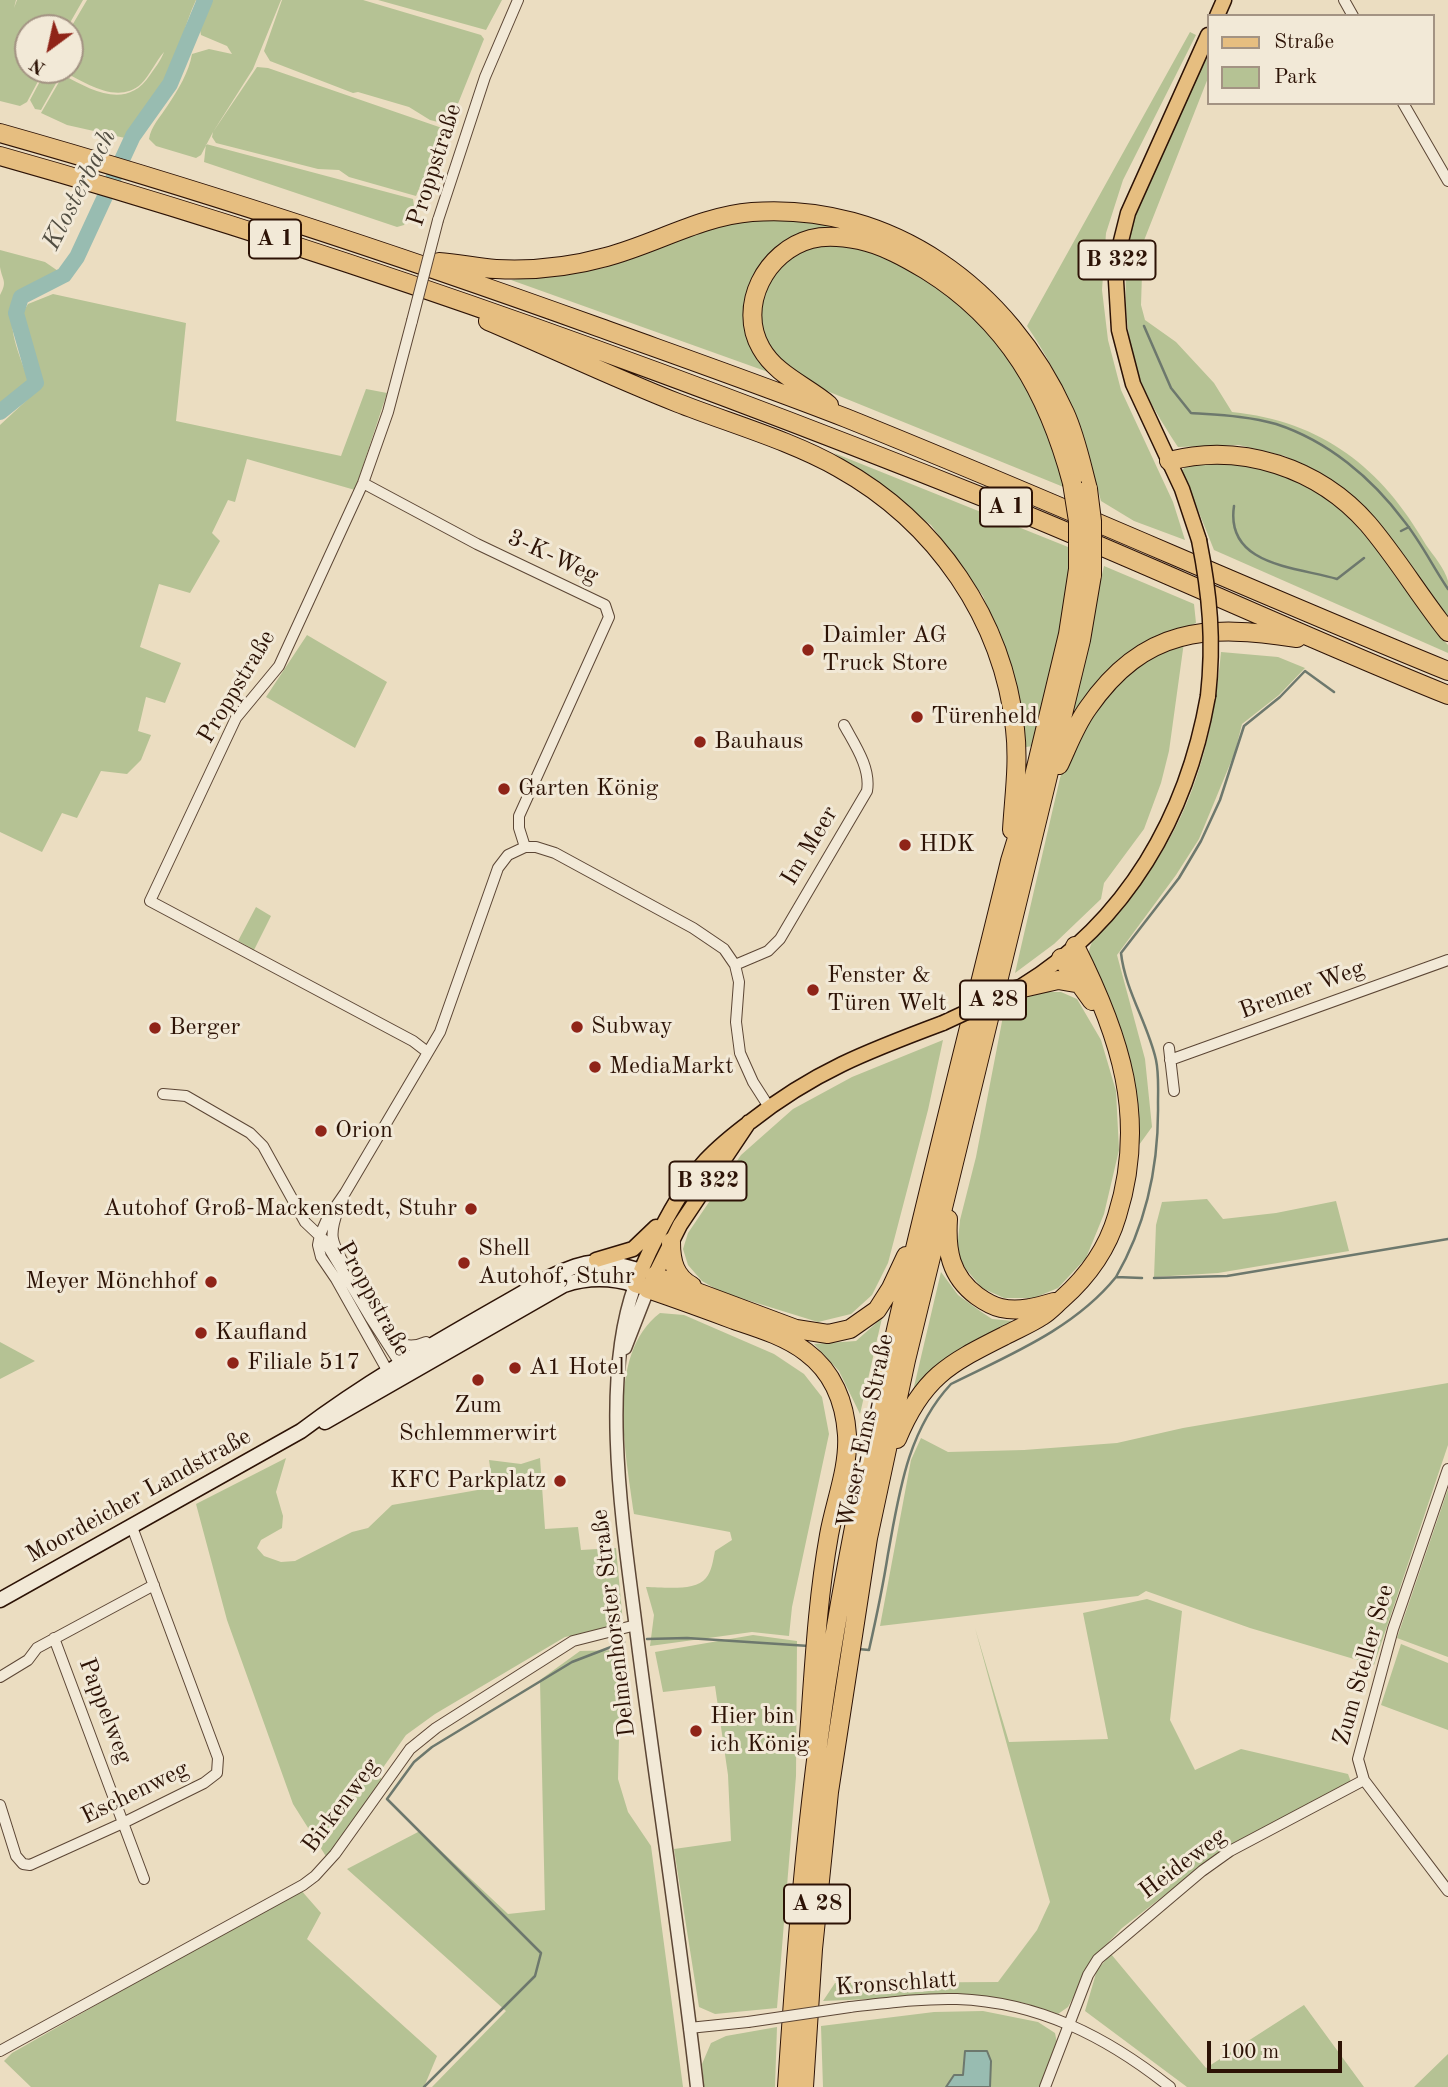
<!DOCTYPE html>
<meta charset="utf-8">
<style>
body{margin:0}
#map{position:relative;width:1448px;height:2087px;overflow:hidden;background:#ebddc1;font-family:"Old Standard TT",serif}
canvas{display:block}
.legend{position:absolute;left:1207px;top:14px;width:228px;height:91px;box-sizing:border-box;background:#f2e9d7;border:2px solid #a39383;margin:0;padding:9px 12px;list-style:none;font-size:21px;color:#2d1306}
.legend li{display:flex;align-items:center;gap:14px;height:35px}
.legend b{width:35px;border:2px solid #a39383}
.north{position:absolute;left:14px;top:14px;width:70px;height:70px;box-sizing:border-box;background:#f2e9d7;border:2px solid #a39383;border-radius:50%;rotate:213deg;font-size:19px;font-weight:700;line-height:28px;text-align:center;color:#2d1306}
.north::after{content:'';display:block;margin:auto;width:24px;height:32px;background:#8f2418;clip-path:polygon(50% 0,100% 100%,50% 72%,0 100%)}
.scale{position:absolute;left:1207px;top:2041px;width:135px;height:32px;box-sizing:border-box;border:4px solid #2d1306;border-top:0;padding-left:9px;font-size:21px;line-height:24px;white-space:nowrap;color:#2d1306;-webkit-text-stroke:5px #f2e9d7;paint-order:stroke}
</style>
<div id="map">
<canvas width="1448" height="2087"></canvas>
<ul class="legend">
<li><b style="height:9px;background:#e6be80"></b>Straße</li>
<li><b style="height:19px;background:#b5c294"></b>Park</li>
</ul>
<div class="north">N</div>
<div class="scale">100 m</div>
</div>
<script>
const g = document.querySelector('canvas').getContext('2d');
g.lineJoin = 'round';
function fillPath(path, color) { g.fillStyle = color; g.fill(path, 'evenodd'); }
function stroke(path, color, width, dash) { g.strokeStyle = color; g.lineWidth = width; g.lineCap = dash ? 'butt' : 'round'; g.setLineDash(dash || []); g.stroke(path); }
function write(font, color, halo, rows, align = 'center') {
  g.font = font + ' "Old Standard TT",serif'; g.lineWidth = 6; g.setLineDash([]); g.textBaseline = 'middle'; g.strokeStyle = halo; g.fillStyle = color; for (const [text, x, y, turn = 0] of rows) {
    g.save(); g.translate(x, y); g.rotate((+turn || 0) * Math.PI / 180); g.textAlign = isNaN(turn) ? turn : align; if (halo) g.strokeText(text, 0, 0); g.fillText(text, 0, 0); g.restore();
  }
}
const green = new Path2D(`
 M0 0H16L14 8 17 0H83L67 28H28V70H44L27 102 20 106 0 101Z
 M87 0H196C184 25 180 53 165 78 153 99 137 115 125 138L67 125 41 113 63 75C93 91 127 110 150 75 155 68 161 60 164 52 156 61 150 75 141 84 118 105 85 83 63 71L41 110 35 109 30 100 46 70H70V29Z
 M210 0H281L253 69 213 132 257 67 268 68 442 128 443 132 416 196 349 177 339 170 318 169 216 143 212 137 213 132 201 155 196 158 156 146 149 139C151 126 161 116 168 105 178 90 189 72 192 54L209 49 232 54 227 46 201 35 199 24Z
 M282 0H363L481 35 484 39 453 116 442 123 430 120 409 107 358 92 353 93 270 61 264 51Z
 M378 0H502L486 30Z
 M1190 32 1196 35 1123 180 1106 233 1102 290 1108 340 1121 390 1173 502 1185 540 1134 521 1101 501C1085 438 1064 380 1027 326Z
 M1208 52V78L1143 243 1141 305 1145 320 1176 342 1214 383 1232 412C1322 421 1382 468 1426 545 1433 555 1445 569 1448 581 1448 594 1448 611 1448 624L1362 510 1328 478 1285 456 1239 445 1178 447C1160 419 1140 389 1133 356 1124 320 1123 265 1132 229 1147 169 1182 108 1208 52Z
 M206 144 413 199 414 206 404 225 397 227 204 162Z
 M784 217 856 230 783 246 748 337 768 372 511 280 604 268 673 240 729 223Z
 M827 242 868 248 909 267 980 319 1019 370 1048 428 1066 488 827 391C784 370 744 344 764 289 769 275 777 263 790 255 801 249 815 247 827 242Z
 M0 250 45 262 61 273 15 299C6 328 19 354 29 381L26 388 0 408V295C8 281 2 280 0 267 0 262 0 255 0 250Z
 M53 294 186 323 176 421 341 456 366 389 387 393 355 490 247 459 235 502 228 500 212 533 220 541 190 593 159 584 140 647 181 663 165 703 146 697 138 731 151 735 141 760 127 774 101 771 77 818 62 813 42 852 0 832V425L42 386 22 314 28 304Z
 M834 453 1073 549 1064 623 1033 746 1026 747 1011 669 983 596 931 525Z
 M1190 463C1211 463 1234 460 1254 463 1263 465 1271 469 1279 472 1362 501 1394 584 1448 645V653L1214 550 1182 470Z
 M1104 566 1194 604 1196 623C1181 631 1165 635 1151 642 1099 667 1084 696 1061 746Z
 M307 635 387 682 355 748 266 697Z
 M1184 642 1169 751 1161 783 1144 829 1104 883 1101 899 1054 944 1015 973 1060 778 1072 746 1088 716 1126 673 1154 655Z
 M1221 652 1278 657 1305 668 1279 695 1242 724 1235 752 1199 839 1176 875 1117 955 1145 1059 1152 1127 1139 1145C1136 1101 1132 1056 1116 1015 1111 1002 1088 960 1089 952 1092 933 1110 924 1121 910 1132 897 1142 882 1152 867 1197 802 1214 729 1221 652Z
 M256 907 271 916 254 950 238 941Z
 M1035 992H1061L1077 999 1101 1040 1116 1091 1119 1150 1104 1214 1086 1258 1058 1288 1034 1298H1004L982 1288 965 1268 957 1250 960 1220 976 1157 1004 1011Z
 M943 1040 928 1110 888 1263 872 1295 851 1314 818 1322 721 1292 702 1281 688 1265 683 1249 688 1233 741 1155 793 1109 852 1077Z
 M1207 1199 1223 1219 1276 1213 1336 1201 1349 1251 1218 1273 1154 1277 1156 1225 1162 1202Z
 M941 1272 958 1295 980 1311 992 1319 1013 1321C975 1339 940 1359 913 1391Z
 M660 1313 684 1315 774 1354 804 1374 822 1397 829 1434 792 1607 789 1636 752 1632 650 1646 654 1615 646 1587C662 1587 695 1592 706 1578 712 1571 713 1560 715 1551L732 1540 730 1532 634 1514C626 1454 605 1355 660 1313Z
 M882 1318 860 1414 839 1371 814 1344 856 1341Z
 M0 1342 35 1361 0 1379Z
 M1448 1383V1445L1374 1665 1250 1628 1146 1591 1138 1596 880 1626 911 1460 921 1438 948 1452 1024 1450 1117 1443 1183 1428Z
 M286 1458 276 1492 283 1516 282 1528 261 1540 257 1548 264 1556 281 1562 295 1561 352 1532 368 1528 392 1505 489 1488 492 1482 489 1460 521 1464 540 1458 545 1529 578 1527 581 1550 616 1548 623 1623 611 1628 565 1637 435 1714 406 1735 382 1769 380 1788 327 1858 293 1804 227 1620 196 1504Z
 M1448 1489V1657L1397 1638Z
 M1147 1599 1182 1611 1170 1720 1195 1770 1241 1749 1348 1774 1351 1782 1228 1846 1122 1928 1095 1956 1068 2007 1058 2014 1024 2003 967 1995 823 2001 835 1983 998 1982 1037 1930 1050 1902 975 1628 1009 1742 1108 1739 1083 1613Z
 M753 1635 797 1641 796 1776 777 2008 715 2014 699 2007 674 1849 731 1841 728 1775 715 1686 663 1692 655 1652Z
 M1401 1644 1448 1663V1730L1381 1705Z
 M621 1650 618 1779 628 1812 651 1846 683 2087H432L506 2011 347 1869 420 1831 508 1914 545 1910 540 1680 580 1651Z
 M300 1889 321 1913 307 1939 437 2056 424 2087H31L4 2061 12 2053Z
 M1111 1954 1206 2068 1304 2005 1364 2087H1187L1085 2011 1097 1970Z
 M983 2011 1038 2022 1055 2033 1057 2043 1041 2087H990L991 2061 987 2052 966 2051 963 2076 954 2075 946 2087H823L821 2026 934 2012Z
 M777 2027 775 2087H704L702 2064 711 2043 726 2036Z
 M1448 2054V2087H1414Z`);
const water = new Path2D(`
 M965 2051H987L991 2061 990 2087H946L954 2075H963Z`);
const stream = new Path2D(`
 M1144 326 1171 388 1191 413C1219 415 1249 416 1276 424 1328 441 1372 478 1404 521 1421 542 1433 567 1448 589
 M1234 506C1225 566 1297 567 1337 579L1364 558
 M1401 531 1409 527
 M1116 1277C1147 1223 1159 1166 1158 1103 1158 1089 1159 1074 1156 1060 1148 1024 1125 990 1121 953L1179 878 1201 841 1220 800 1244 726 1280 697 1305 671 1334 692
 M1154 1278 1227 1276 1448 1239
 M647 1639 687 1638 809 1646
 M858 1649 869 1650C876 1619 883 1586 888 1554 899 1494 907 1431 951 1384 1009 1355 1074 1329 1116 1277L1142 1278
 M424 2087 535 1976 541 1953 387 1799 414 1762 432 1747 572 1662 624 1642`);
const river = new Path2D(`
 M0 412 36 383 16 313 21 297 64 275 77 257 133 136 170 84 205 0`);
const minor = new Path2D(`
 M1344 0 1353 16
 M1403 103 1448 181
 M438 220 485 77 518 0
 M412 321 388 412 363 483 279 666 236 718 150 901 413 1041 426 1051
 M363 483 477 544 605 605 609 617 519 816V828L525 847 508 855 498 868 440 1032 345 1193 327 1219 320 1235 318 1245 321 1257 336 1279 391 1377
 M525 847H536L555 853 693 928 724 949 735 965 739 982 736 1022 740 1053 753 1082 769 1107
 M735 965 768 951 780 939 867 791C871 768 855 745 844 725
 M1169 1048 1174 1091
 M1170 1060 1448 960
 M163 1094 186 1096 250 1133 263 1146 305 1222 324 1240 370 1317 403 1368
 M338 1210C329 1235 331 1241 344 1264
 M384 1338C399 1344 411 1349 426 1342
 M1448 1469 1393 1629 1358 1759 1364 1780 1448 1891
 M54 1638 144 1879
 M0 1677 28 1660 37 1648 154 1585
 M0 1805 16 1856 23 1864 30 1865 125 1822 204 1783 217 1773 218 1758 132 1527
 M850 2007C886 2003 921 1998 957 1999 1039 2002 1107 2037 1170 2087
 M689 2028 748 2022
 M0 2051 303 1885 315 1876 335 1854 410 1749 436 1728 573 1641 636 1625
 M1045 2087 1088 1975 1098 1959 1202 1871 1230 1851 1364 1780`);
const tertiary = new Path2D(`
 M635 1285C599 1384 624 1532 637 1636 656 1786 680 1936 697 2087
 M625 1348 648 1289`);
const secondary = new Path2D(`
 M325 1422 564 1285C588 1277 611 1277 635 1285
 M0 1600 301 1431C379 1372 466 1326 550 1277 591 1258 598 1259 641 1271`);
const primary = new Path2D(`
 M1217 16 1224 0
 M1199 540 1182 489 1133 384 1119 330 1116 281 1117 257 1128 213 1208 35
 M1022 986C1127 921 1187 816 1208 696
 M749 1122 680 1225 648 1289 635 1285C650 1247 679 1190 706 1160 719 1146 734 1134 750 1122 813 1072 868 1051 943 1023
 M596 1260 633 1249 656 1227`);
const motorway = new Path2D(`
 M0 133C202 190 401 256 598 327 681 357 764 386 846 418 1048 499 1247 589 1448 671
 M0 156C337 251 666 370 990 500 1144 562 1294 633 1448 695
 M439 262C458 263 477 268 496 269 534 271 570 267 606 257 655 244 701 216 752 212 892 202 1009 289 1065 413 1076 437 1081 463 1088 489
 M488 321C552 348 614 378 678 403 729 423 792 441 839 468 936 522 1003 619 1015 729 1019 763 1014 796 1012 830
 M829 405C807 386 776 375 761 348 737 306 766 251 811 239 827 235 844 237 859 240 883 245 906 258 926 270 1008 321 1048 393 1072 483
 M1169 461C1241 442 1319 468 1368 524 1397 558 1420 597 1448 632
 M1059 765C1068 746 1075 726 1088 708 1144 627 1207 624 1297 638
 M1061 958 1092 1001
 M1014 990 1058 980 1081 984
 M948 1219C946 1250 950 1276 977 1296 984 1301 992 1306 1001 1308 1019 1312 1037 1307 1054 1302
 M671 1242C671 1261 675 1277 692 1286
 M654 1276 796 1329 828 1334 850 1329 877 1310 891 1288 906 1256
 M648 1289C677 1299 705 1309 734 1320 758 1328 785 1336 806 1352 833 1372 845 1403 847 1435 849 1468 835 1502 829 1535 817 1602 814 1669 809 1736
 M897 1439C922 1378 948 1364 1004 1336 1017 1329 1030 1324 1042 1316 1050 1311 1055 1305 1062 1299 1088 1276 1107 1250 1117 1216 1148 1118 1120 1035 1075 946
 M787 2087C797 1935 809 1782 835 1632 879 1372 948 1117 1010 861L1026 809 1068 634 1078 569
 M804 2087 813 1949 829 1792 868 1538 906 1360 1081 640 1092 575`);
const minorBridge = new Path2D(`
 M412 321 438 220
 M748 2022 850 2007`);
const primaryBridge = new Path2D(`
 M1199 540C1210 595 1214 641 1208 696
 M943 1023 1014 990`);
const motorwayBridge = new Path2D(`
 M1072 483 1078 521V569
 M1088 489 1092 521V575`);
const markers = [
 [808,650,7,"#8f2418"],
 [917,717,7,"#8f2418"],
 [700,742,7,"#8f2418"],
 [504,789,7,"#8f2418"],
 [905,845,7,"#8f2418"],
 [813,990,7,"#8f2418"],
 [577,1027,7,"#8f2418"],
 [155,1028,7,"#8f2418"],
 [595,1067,7,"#8f2418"],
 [321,1131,7,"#8f2418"],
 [471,1209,7,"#8f2418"],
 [464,1263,7,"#8f2418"],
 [211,1282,7,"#8f2418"],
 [201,1333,7,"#8f2418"],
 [233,1363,7,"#8f2418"],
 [515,1368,7,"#8f2418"],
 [478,1380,7,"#8f2418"],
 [560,1481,7,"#8f2418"],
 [696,1731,7,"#8f2418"]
];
const shields = [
 [275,239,52],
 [1117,260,77],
 [1006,507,52],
 [993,1000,66],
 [708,1181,77],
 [817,1904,66]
];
const shieldNames = [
 ["A 1",275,239],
 ["B 322",1117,260],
 ["A 1",1006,507],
 ["A 28",993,1000],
 ["B 322",708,1181],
 ["A 28",817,1904]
];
const streetNames = [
 ["Proppstraße",435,165,-72],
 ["3-K-Weg",553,557,25],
 ["Proppstraße",237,687,-59],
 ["Im Meer",810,846,-59],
 ["Bremer Weg",1302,990,-20],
 ["Proppstraße",373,1299,61],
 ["Weser-Ems-Straße",866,1431,-78],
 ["Moordeicher Landstraße",139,1496,-29],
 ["Delmenhorster Straße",614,1623,-97],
 ["Zum Steller See",1364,1665,-74],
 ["Pappelweg",105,1711,69],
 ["Eschenweg",135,1793,-26],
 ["Birkenweg",341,1806,-53],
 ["Heideweg",1183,1864,-37],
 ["Kronschlatt",896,1984,-4]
];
const poiNames = [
 ["Daimler AG",822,636],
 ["Truck Store",822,664],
 ["Türenheld",931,717],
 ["Bauhaus",714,742],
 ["Garten König",518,789],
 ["HDK",919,845],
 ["Fenster &",827,976],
 ["Türen Welt",827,1004],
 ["Subway",591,1027],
 ["Berger",169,1028],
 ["MediaMarkt",609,1067],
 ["Orion",335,1131],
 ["Autohof Groß-Mackenstedt, Stuhr",457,1209,"right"],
 ["Shell",478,1249],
 ["Autohof, Stuhr",478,1277],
 ["Meyer Mönchhof",197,1282,"right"],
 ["Kaufland",215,1333],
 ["Filiale 517",247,1363],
 ["A1 Hotel",529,1368],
 ["Zum",478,1406,"center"],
 ["Schlemmerwirt",478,1434,"center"],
 ["KFC Parkplatz",546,1481,"right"],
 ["Hier bin",710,1717],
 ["ich König",710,1745]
];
const waterNames = [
 ["Klosterbach",80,190,-63]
];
fillPath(green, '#b5c294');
fillPath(water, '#98bcb1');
stroke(water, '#6d786d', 2);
stroke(stream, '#6d786d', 2.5);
stroke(river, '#98bcb1', 16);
stroke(minor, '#5c4635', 12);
stroke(tertiary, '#5c4635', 15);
stroke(secondary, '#2d1306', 17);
stroke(primary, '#2d1306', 17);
stroke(motorway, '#2d1306', 20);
stroke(minor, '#f2e9d7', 10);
stroke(tertiary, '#f2e9d7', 12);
stroke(secondary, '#f2e9d7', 14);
stroke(primary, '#e6be80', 14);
stroke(motorway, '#e6be80', 18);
stroke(minorBridge, '#5c4635', 12, []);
stroke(primaryBridge, '#2d1306', 17, []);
stroke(motorwayBridge, '#2d1306', 20, []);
stroke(minorBridge, '#f2e9d7', 10);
stroke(primaryBridge, '#e6be80', 14);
stroke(motorwayBridge, '#e6be80', 18);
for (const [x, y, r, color] of markers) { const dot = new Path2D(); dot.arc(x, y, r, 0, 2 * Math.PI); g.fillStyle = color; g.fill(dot); stroke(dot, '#f2e9d7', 2.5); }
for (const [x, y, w] of shields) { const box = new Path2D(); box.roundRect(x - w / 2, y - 19.5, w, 39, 5); g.fillStyle = '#f2e9d7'; g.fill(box); stroke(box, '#2d1306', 2); }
write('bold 23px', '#2d1306', null, shieldNames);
write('24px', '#2d1306', '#f2e9d7', streetNames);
write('24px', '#2d1306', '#f2e9d7', poiNames, 'left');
write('italic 26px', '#524e42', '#f2e9d7', waterNames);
</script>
